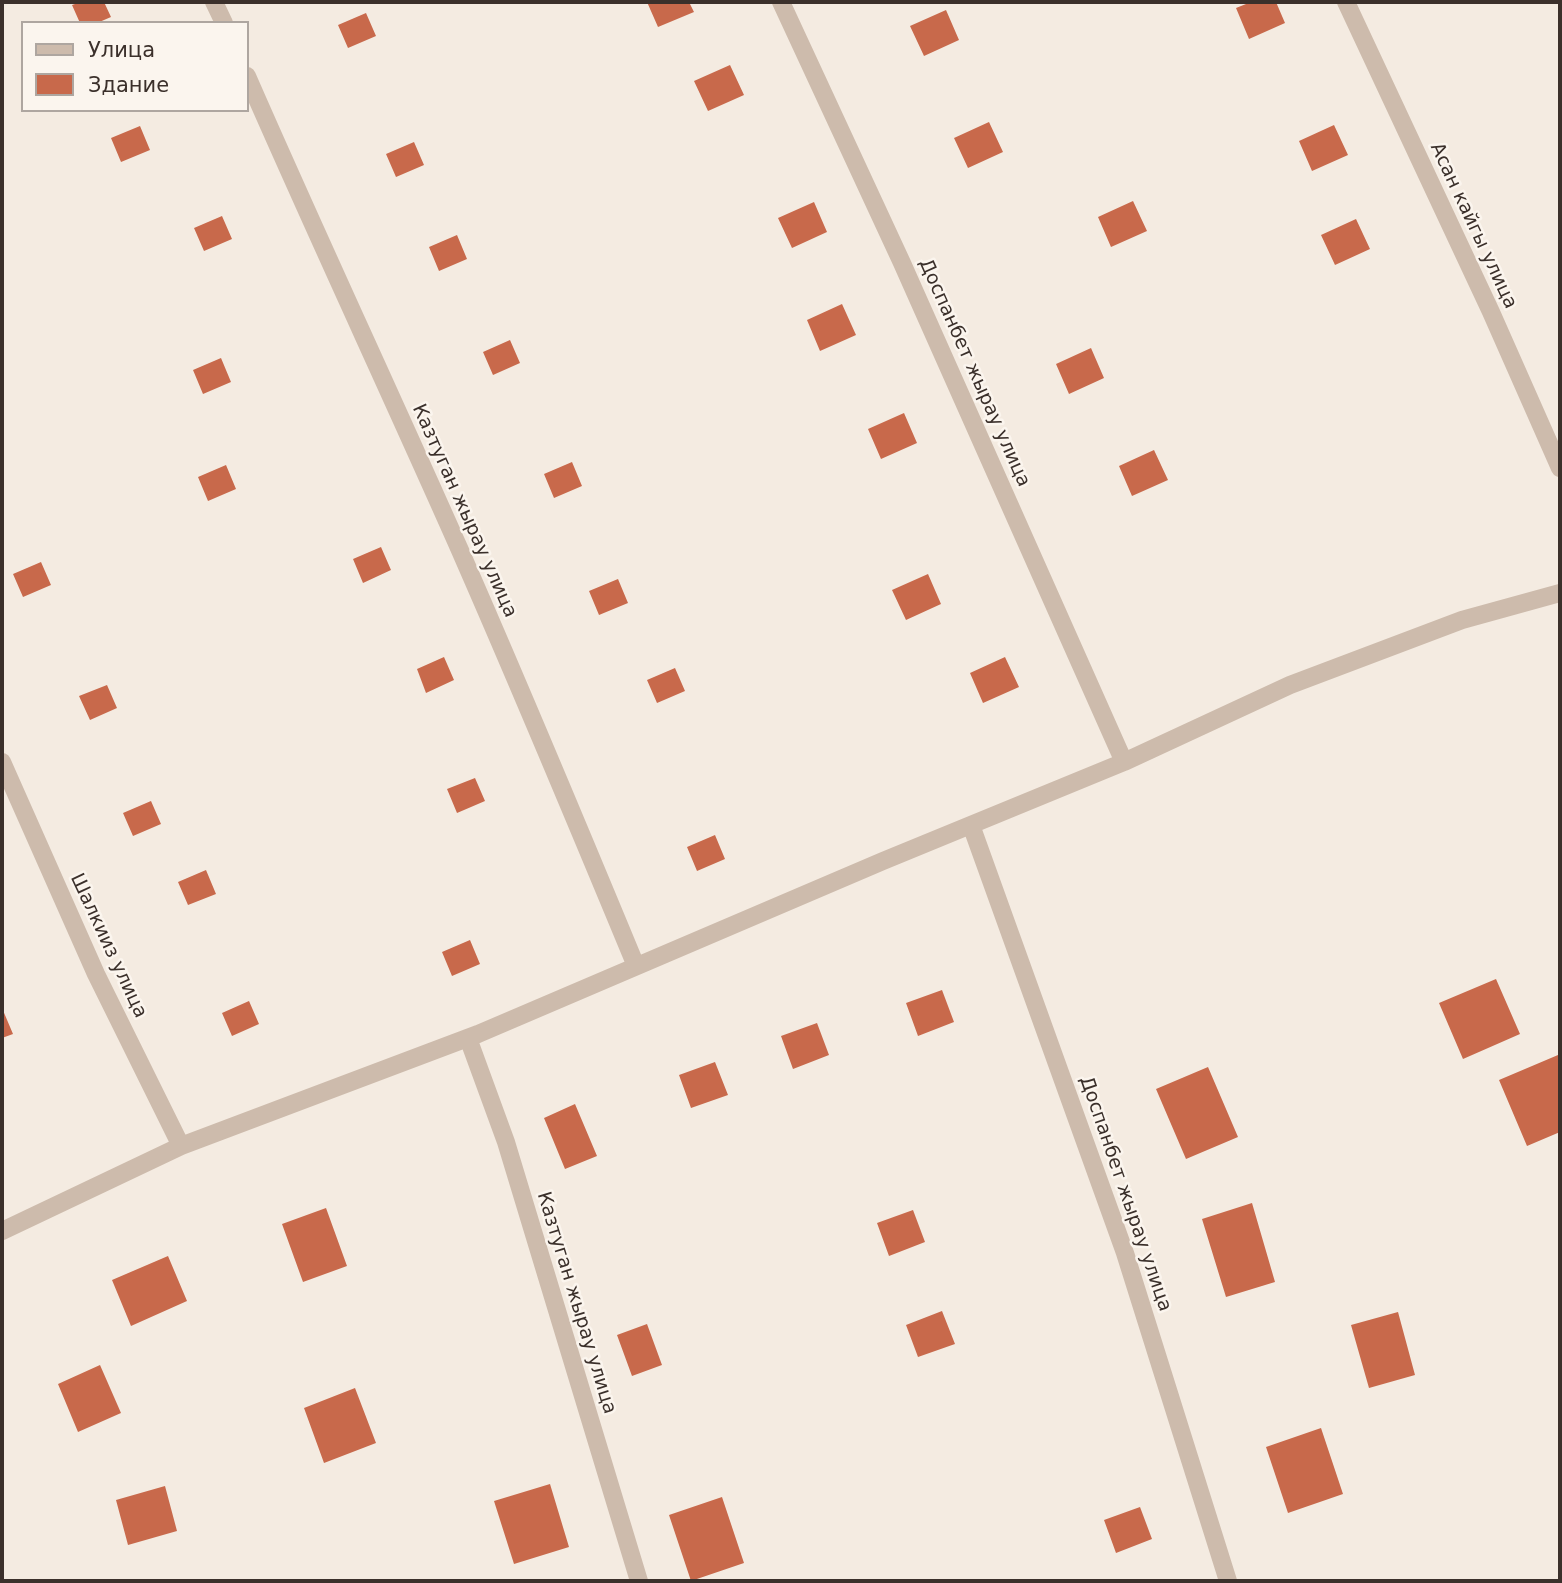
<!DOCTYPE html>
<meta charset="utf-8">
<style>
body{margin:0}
#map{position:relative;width:1562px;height:1583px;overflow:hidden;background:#f4ebe1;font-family:"DejaVu Sans",sans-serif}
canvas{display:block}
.frame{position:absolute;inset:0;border:4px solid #3b302b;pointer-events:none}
.legend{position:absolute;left:21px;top:21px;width:228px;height:91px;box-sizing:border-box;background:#fbf5ee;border:2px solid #aea6a0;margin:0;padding:9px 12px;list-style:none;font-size:21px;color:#3b302b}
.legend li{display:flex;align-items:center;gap:14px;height:35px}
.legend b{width:35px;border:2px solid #aea6a0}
</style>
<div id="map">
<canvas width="1562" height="1583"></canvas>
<div class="frame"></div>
<ul class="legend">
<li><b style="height:9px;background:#cdbbac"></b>Улица</li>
<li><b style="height:19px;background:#c8694b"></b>Здание</li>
</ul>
</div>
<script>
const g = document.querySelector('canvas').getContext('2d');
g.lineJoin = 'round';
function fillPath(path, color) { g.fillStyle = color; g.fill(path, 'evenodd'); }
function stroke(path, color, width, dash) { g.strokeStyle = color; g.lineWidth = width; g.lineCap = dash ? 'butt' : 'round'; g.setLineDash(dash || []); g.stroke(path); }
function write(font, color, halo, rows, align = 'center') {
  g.font = font + ' "DejaVu Sans",sans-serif'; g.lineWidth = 5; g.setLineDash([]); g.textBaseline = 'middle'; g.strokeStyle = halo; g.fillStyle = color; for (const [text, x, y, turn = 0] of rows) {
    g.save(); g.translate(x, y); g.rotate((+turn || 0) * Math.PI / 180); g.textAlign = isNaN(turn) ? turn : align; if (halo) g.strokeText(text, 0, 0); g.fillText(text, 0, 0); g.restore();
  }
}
const building = new Path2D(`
 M81 2H104L111 17 97 23H80L72 5Z
 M647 2H689L694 12 658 27Z
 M1251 2H1276L1285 23 1249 39 1236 8Z
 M946 10 959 40 924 56 910 26Z
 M366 13 376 36 348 48 338 25Z
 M730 65 744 95 708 111 694 81Z
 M989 122 1003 152 968 168 954 138Z
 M1334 125 1348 155 1312 171 1299 141Z
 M140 126 150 150 121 162 111 138Z
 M414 142 424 165 396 177 386 154Z
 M1133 201 1147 231 1111 247 1098 217Z
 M814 202 827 232 792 248 778 218Z
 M222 216 232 239 204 251 194 228Z
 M1356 219 1370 249 1335 265 1321 235Z
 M457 235 467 259 439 271 429 247Z
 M842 304 856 335 820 351 807 320Z
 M510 340 520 363 493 375 483 352Z
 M1091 348 1104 378 1069 394 1056 364Z
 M221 358 231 382 203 394 193 370Z
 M904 413 917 443 881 459 868 429Z
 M1154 450 1168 480 1132 496 1119 466Z
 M572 462 582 486 554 498 544 474Z
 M226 465 236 489 208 501 198 477Z
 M381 547 391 570 363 583 353 559Z
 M41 562 51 585 23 597 13 574Z
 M928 574 941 604 906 620 892 590Z
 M618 579 628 603 599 615 589 591Z
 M444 657 454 680 426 693 417 669Z
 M1005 657 1019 687 983 703 970 673Z
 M675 668 685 691 657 703 647 680Z
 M107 685 117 708 90 720 79 696Z
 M475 778 485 801 457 813 447 789Z
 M151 801 161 824 133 836 123 813Z
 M715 835 725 859 697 871 687 847Z
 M206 870 216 894 188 905 178 882Z
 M470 940 480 964 452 976 442 952Z
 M1496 979 1520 1034 1463 1059 1439 1003Z
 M942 990 954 1022 918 1036 906 1003Z
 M249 1001 259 1024 232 1036 222 1013Z
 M2 1008 13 1034 2 1038Z
 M817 1023 829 1055 793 1069 781 1036Z
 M1558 1055 1560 1062V1132L1527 1146 1499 1080Z
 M715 1062 728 1095 691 1108 679 1075Z
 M1208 1067 1238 1137 1186 1159 1156 1089Z
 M575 1104 597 1156 565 1169 544 1118Z
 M1252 1203 1275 1282 1226 1297 1202 1219Z
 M326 1208 347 1266 303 1282 282 1224Z
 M913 1210 925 1242 889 1256 877 1223Z
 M168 1256 187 1301 131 1326 112 1280Z
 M942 1311 955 1344 918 1357 906 1325Z
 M1398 1312 1415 1375 1369 1388 1351 1325Z
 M647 1324 662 1365 632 1376 617 1335Z
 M100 1365 121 1413 78 1432 58 1384Z
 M355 1388 376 1443 324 1463 304 1408Z
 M1321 1428 1343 1494 1288 1513 1266 1447Z
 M550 1484 569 1547 514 1564 494 1501Z
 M165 1486 177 1531 128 1545 116 1500Z
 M722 1497 744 1563 691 1581 669 1515Z
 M1140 1507 1152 1539 1116 1553 1104 1520Z`);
const minor = new Path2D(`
 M214 2 224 23
 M781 2 902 263 1124 762
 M1346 2 1491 312 1560 468
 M247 76C316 234 389 390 459 548 520 687 578 826 636 966
 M2 762 96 974 181 1146
 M971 825 1125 1253 1228 1581
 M468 1038 506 1142 639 1581
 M2 1231 181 1146 478 1034 883 861 1124 762 1290 685 1462 620 1560 593`);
const streetNames = [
 ["Асан кайгы улица",1473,226,65],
 ["Доспанбет жырау улица",974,373,66],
 ["Казтуган жырау улица",464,511,66],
 ["Шалкииз улица",108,946,65],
 ["Доспанбет жырау улица",1125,1194,71],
 ["Казтуган жырау улица",576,1303,73]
];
fillPath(building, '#c8694b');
stroke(minor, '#cdbbac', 18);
write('19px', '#3b302b', '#fbf5ee', streetNames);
</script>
